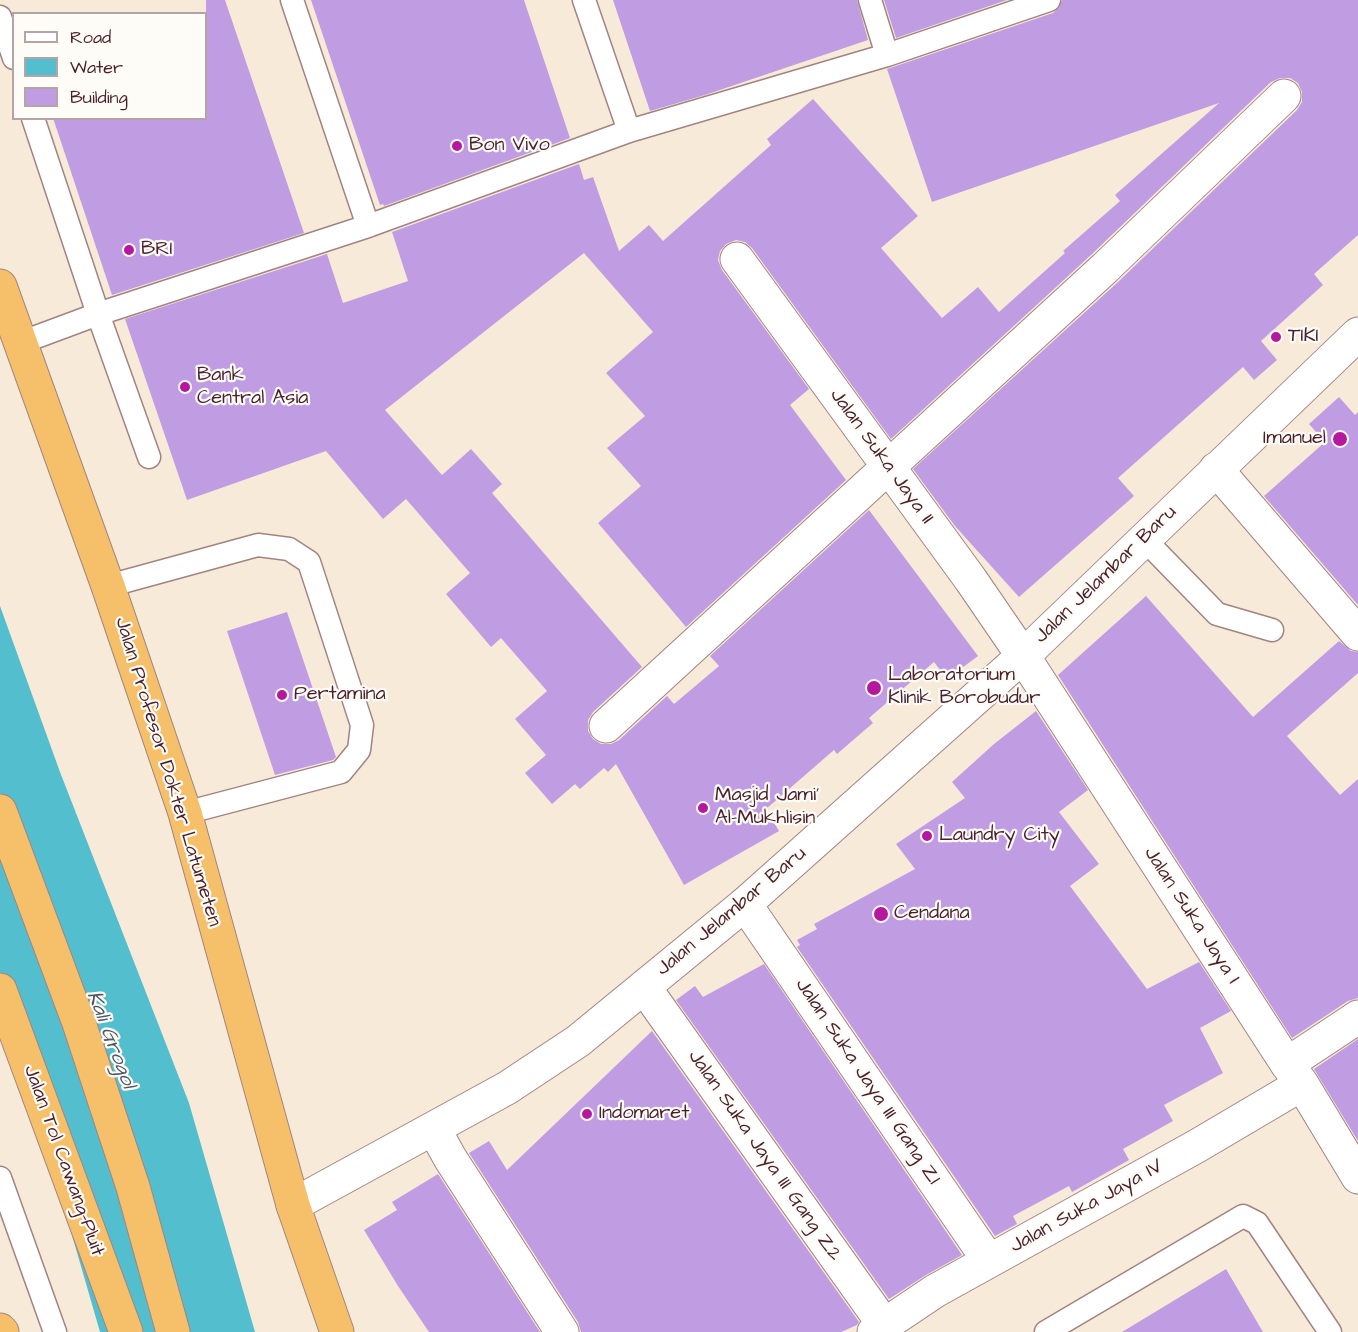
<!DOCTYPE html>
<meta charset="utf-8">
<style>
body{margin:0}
#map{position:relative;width:1358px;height:1332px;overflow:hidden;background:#f8ead9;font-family:"Architects Daughter",sans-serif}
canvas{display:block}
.legend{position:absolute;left:12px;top:12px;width:195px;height:108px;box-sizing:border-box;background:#fdfcf7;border:2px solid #b5a4a5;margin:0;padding:8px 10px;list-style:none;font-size:18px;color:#4a1f2b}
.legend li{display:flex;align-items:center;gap:12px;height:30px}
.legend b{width:30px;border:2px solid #b5a4a5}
</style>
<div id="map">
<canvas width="1358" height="1332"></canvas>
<ul class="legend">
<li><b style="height:8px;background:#fff"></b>Road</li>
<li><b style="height:16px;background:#53bece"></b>Water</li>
<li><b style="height:16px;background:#c09de2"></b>Building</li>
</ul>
</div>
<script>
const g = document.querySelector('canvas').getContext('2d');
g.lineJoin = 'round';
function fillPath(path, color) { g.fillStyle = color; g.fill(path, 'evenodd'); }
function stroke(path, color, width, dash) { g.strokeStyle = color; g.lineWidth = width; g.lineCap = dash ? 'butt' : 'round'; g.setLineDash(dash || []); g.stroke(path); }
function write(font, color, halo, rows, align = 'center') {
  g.font = font + ' "Architects Daughter",sans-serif'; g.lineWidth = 4.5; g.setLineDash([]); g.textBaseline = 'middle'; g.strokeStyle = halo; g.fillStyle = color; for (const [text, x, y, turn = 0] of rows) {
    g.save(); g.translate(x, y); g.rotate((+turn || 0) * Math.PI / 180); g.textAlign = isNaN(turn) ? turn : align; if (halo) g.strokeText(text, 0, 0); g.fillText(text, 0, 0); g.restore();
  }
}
const water = new Path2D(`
 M0 606 60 772 189 1103 255 1332H100L50 1159 0 1037Z`);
const building = new Path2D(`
 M206 0H225L304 233 112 295 53 118H206Z
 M311 0H524L570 138 384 206 383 204 380 205Z
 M613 0H857L868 40 705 95 650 111Z
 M884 0H1007L896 38Z
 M1062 0H1358V235L1314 274 1323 285 1261 341 1277 360 1254 380 1243 367 1118 478 1134 496 1019 597 955 526 913 469 1118 282 1297 110 1302 102V92L1298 83 1290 78H1280L1271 82 1092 254 891 439 752 248 745 242 736 240 726 244 720 251 718 260 722 270 809 389 790 405 846 480 686 627 598 523 641 486 607 448 645 416 606 373 653 332 584 253 385 410 442 475 471 449 502 484 492 493 642 667 593 712 588 720V731L593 739 601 744H611L619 740 667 696 674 704 719 666 710 656 869 510 978 656 947 679 934 662 898 693 869 718 873 723 837 754 834 750 766 809 779 831 684 885 616 764 608 772 604 768 580 789 575 784 552 804 525 773 546 755 515 719 547 691 501 638 491 647 446 594 470 573 406 499 383 519 326 451 187 500 125 319 327 254 343 303 408 281 392 232 579 164 584 180 593 177 619 251 649 225 663 241 771 145 767 139 813 99 918 216 881 248 942 318 978 287 999 312 1065 253 1063 251 1120 201 1115 195 1219 103 932 202 887 69 1053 13 1059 8Z
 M1339 397 1355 415 1358 412V605L1264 496 1325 442 1309 424Z
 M1146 596 1253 717 1339 641 1351 651 1358 652V673L1287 736 1340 795 1358 779V998L1348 1001 1292 1038 1058 675Z
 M287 612 336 757 333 760 275 775 227 631Z
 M1036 711 1088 790 1059 812 1099 864 1070 886 1147 989 1199 962 1231 1011 1200 1028 1223 1073 1164 1105 1173 1121 1123 1149 1129 1160 1072 1192 1069 1186 1013 1216 1017 1224 995 1236 797 947 800 945 797 940 817 929 814 924 915 869 896 844 965 798 952 782 994 744Z
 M764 964 962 1255 926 1275 889 1299 676 1000 695 986 703 997Z
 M652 1031 859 1322 857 1325 841 1332H581L578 1322 469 1153 489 1141 507 1170Z
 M1358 1039V1141L1314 1069Z
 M438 1174 540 1332H429L398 1286 364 1230 397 1210 392 1202Z
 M1226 1269 1263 1332H1122Z`);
const service = new Path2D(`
 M292 0 368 226
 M584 0 629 131
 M870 0 887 55
 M0 17 14 58
 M33 118 98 314 149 457
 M20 343 98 314 368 226 629 131 887 55 1049 0
 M1144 539 1217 614 1272 630
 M108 586 258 545 289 549 309 562 362 725 359 750 341 772 185 813
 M0 1178 55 1332
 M1046 1332 1243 1216 1257 1223 1330 1332`);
const minor = new Path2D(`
 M737 259 971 580 1023 656 1287 1064 1302 1084 1358 1177
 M1216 469 1358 634
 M606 726 1105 268 1284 96
 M745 904 989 1261
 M644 987 885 1326
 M1287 1064 1358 1017
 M434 1129 450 1158 562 1332
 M874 1332 935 1291 1197 1146 1302 1084`);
const tertiary = new Path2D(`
 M293 1205 507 1088 578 1041 745 904 1023 656 1358 334`);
const trunk = new Path2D(`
 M0 286 108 586 185 813 293 1205 337 1332`);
const motorway = new Path2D(`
 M0 811 79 1023 133 1187 173 1332
 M0 990 126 1332
 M0 1330 2 1332`);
const markers = [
 [457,146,6,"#b5179e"],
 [129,250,6,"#b5179e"],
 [1276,337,6,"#b5179e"],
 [185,387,6,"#b5179e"],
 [1340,439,8,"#b5179e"],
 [874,688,8,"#b5179e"],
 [282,695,6,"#b5179e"],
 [703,808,6,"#b5179e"],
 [927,836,6,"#b5179e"],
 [881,914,8,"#b5179e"],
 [587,1114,6,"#b5179e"]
];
const poiNames = [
 ["Bon Vivo",469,146],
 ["BRI",141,250],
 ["TIKI",1288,337],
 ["Bank",197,376],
 ["Central Asia",197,399],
 ["Imanuel",1326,439,"right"],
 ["Laboratorium",888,676],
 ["Klinik Borobudur",888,699],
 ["Pertamina",294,695],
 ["Masjid Jami'",715,796],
 ["Al-Mukhlisin",715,819],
 ["Laundry City",939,836],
 ["Cendana",894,914],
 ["Indomaret",599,1114]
];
const streetNames = [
 ["Jalan Suka Jaya II",881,457,54],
 ["Jalan Jelambar Baru",1106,575,-44],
 ["Jalan Profesor Dokter Latumeten",167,772,73],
 ["Jalan Jelambar Baru",732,912,-40],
 ["Jalan Suka Jaya I",1191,916,57],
 ["Jalan Suka Jaya III Gang Z1",867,1082,56],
 ["Jalan Suka Jaya III Gang Z2",764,1156,55],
 ["Jalan Tol Cawang–Pluit",63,1161,70],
 ["Jalan Suka Jaya IV",1087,1207,-29]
];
const waterNames = [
 ["Kali Grogol",110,1040,69]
];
fillPath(water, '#53bece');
fillPath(building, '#c09de2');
stroke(service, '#a18482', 25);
stroke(minor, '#a18482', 35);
stroke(tertiary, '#a18482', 35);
stroke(trunk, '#a18482', 35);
stroke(motorway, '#a18482', 35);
stroke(service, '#fff', 22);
stroke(minor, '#fff', 33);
stroke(tertiary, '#fff', 33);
stroke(trunk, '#f6c06b', 33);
stroke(motorway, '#f6c06b', 33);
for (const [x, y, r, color] of markers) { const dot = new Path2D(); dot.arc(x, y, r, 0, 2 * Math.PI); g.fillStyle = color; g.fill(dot); stroke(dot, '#fdfcf7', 2); }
write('20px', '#4a1f2b', '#fdfcf7', poiNames, 'left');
write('20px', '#4a1f2b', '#fdfcf7', streetNames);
write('italic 21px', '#4d5764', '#fdfcf7', waterNames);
</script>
